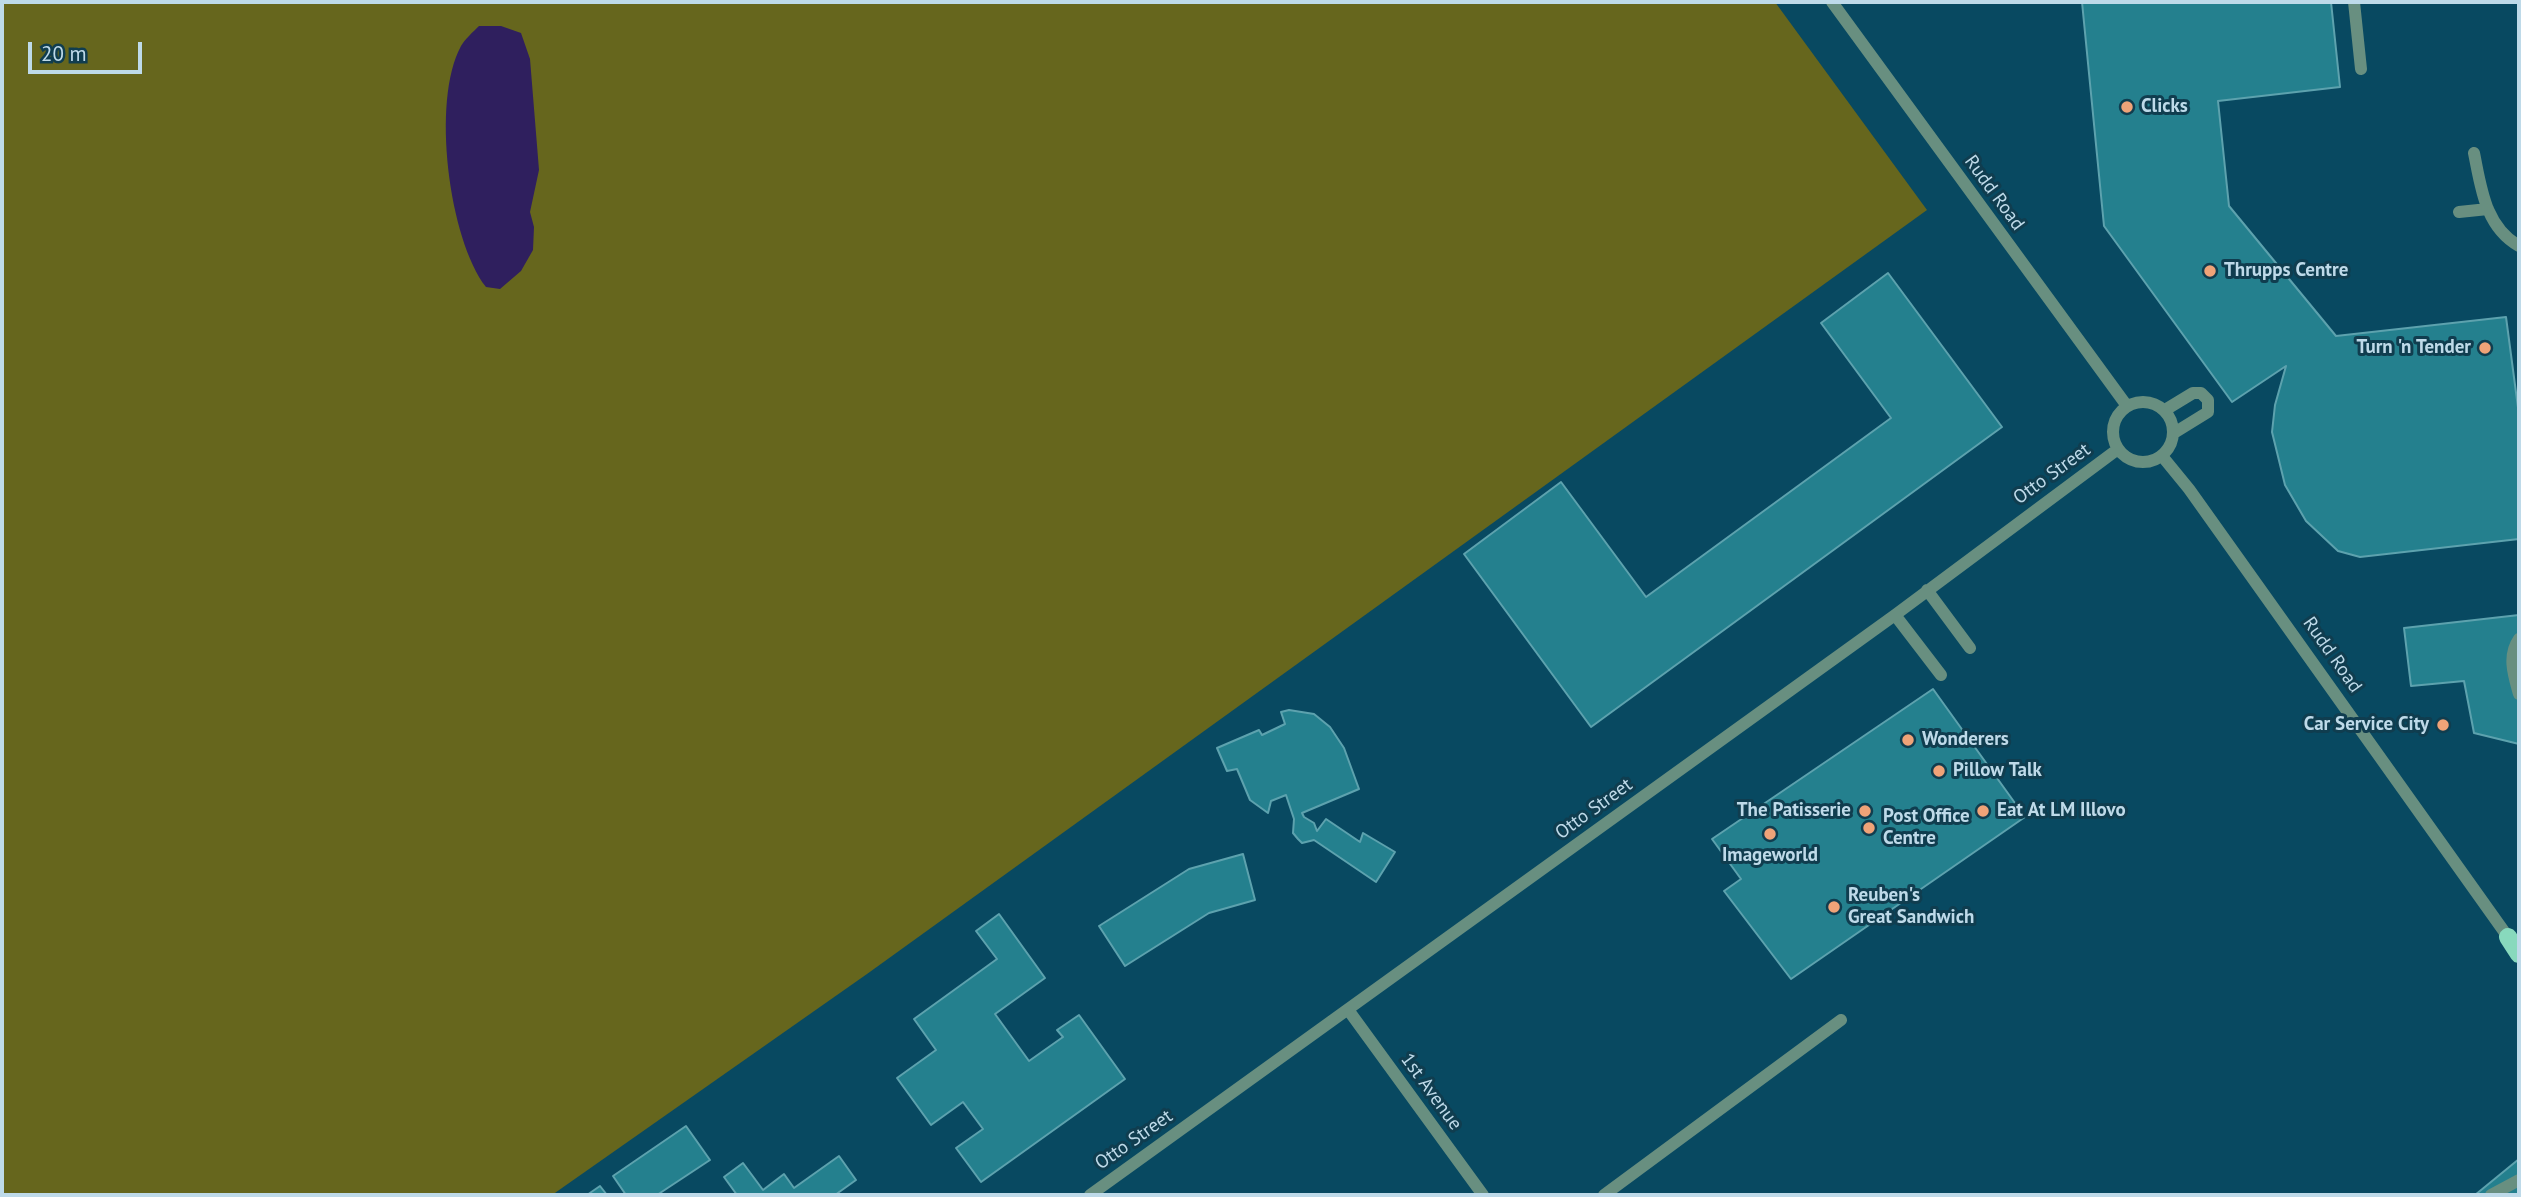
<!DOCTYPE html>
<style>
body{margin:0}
#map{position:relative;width:2521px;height:1197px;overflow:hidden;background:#084961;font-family:"PT Sans",sans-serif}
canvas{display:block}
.frame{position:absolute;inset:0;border:4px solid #bedae9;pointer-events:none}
.scale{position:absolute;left:28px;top:42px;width:114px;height:32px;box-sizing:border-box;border:4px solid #bedae9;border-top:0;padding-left:9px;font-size:21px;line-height:24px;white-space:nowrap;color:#bedae9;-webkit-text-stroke:5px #103d4f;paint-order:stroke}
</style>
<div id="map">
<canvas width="2521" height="1197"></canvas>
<div class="frame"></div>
<div class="scale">20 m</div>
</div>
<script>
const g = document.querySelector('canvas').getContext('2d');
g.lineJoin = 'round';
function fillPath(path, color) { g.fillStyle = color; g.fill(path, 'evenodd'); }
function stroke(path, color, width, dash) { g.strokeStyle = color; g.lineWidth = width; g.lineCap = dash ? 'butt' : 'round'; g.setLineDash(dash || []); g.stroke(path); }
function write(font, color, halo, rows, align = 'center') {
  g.font = font + ' "PT Sans",sans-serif'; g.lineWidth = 6; g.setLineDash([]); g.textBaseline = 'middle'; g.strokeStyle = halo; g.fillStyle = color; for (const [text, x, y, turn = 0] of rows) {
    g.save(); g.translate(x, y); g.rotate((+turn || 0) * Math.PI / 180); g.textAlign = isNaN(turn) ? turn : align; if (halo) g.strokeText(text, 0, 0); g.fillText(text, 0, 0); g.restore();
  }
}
const green = new Path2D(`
 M2 2H1775L1927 210 867 974 552 1195H2Z`);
const water = new Path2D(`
 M479 26H501L521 33 530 59 539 170 530 212 534 227 533 250 521 271 500 289 486 287C449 239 431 101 461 46 465 39 473 32 479 26Z`);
const building = new Path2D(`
 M2082 2H2331L2340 87 2218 101 2229 206 2336 336 2506 317 2519 415V539L2360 557 2338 551 2306 521 2285 485 2272 432 2275 405 2286 366 2232 402 2104 226Z
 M1888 273 2002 427 1591 727 1464 554 1561 482 1646 597 1891 418 1821 323Z
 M2519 615V744L2474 733 2464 681 2411 686 2404 628Z
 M1933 689 2025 817 1791 979 1724 891 1741 879 1712 839Z
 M1289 710 1314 714 1330 727 1344 748 1359 789 1302 813 1304 817 1314 823 1317 831 1326 819 1360 842 1363 833 1395 852 1376 882 1314 840 1302 843 1298 839 1293 833 1294 819 1286 795 1271 801 1268 813 1250 800 1237 769 1227 771 1217 748 1259 730 1262 735 1285 724 1281 712Z
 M1243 854 1255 900 1209 913 1125 966 1099 926 1189 869Z
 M999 914 1045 978 995 1014 1029 1061 1063 1037 1057 1030 1079 1015 1125 1079 981 1182 956 1148 983 1129 963 1102 931 1125 897 1078 936 1050 914 1019 997 959 976 931Z
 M686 1126 710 1160 657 1195H626L613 1176Z
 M839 1156 856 1180 835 1195H737L724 1177 743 1163 763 1190 784 1174 794 1188Z
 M2519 1159V1195H2475Z
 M600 1186 607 1195H587Z`);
const minor = new Path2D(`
 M1832 2 2127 406
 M2354 2 2361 69
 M2474 153C2481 187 2485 227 2519 246
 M2459 212 2488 209
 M2113 432a30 30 0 1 1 60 0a30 30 0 1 1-60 0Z
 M2165 410 2193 393H2201L2208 400V412L2174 433
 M2162 456 2189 489 2508 937 2512 940
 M1927 590 1970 648
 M1895 615 1941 675
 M2519 639C2507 656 2514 676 2519 694
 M1349 1011 1483 1195
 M1090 1195 1895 615 2118 449
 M1604 1195 1841 1020
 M2491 1195 2519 1180`);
const major = new Path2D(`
 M2508 937 2519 954`);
const markers = [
 [2127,107,7,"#efa378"],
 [2210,271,7,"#efa378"],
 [2485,348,7,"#efa378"],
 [2443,725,7,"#efa378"],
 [1908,740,7,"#efa378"],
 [1939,771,7,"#efa378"],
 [1865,811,7,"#efa378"],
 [1983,811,7,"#efa378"],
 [1869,828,7,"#efa378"],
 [1770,834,7,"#efa378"],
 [1834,907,7,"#efa378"]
];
const poiNames = [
 ["Clicks",2141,107],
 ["Thrupps Centre",2224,271],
 ["Turn 'n Tender",2471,348,"right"],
 ["Car Service City",2429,725,"right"],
 ["Wonderers",1922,740],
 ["Pillow Talk",1953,771],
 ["The Patisserie",1851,811,"right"],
 ["Eat At LM Illovo",1997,811],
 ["Post Office",1883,817],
 ["Centre",1883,839],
 ["Imageworld",1770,856,"center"],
 ["Reuben's",1848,896],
 ["Great Sandwich",1848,918]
];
const streetNames = [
 ["Rudd Road",1994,193,54],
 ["Otto Street",2052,474,-36],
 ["Rudd Road",2332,655,55],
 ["Otto Street",1594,809,-36],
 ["1st Avenue",1431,1092,54],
 ["Otto Street",1134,1140,-35]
];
fillPath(green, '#66661d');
fillPath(water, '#2f1f5e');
fillPath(building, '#24808e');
stroke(building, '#5da2ae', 2);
stroke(minor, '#688f80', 12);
stroke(major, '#88d9bd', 18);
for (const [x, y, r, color] of markers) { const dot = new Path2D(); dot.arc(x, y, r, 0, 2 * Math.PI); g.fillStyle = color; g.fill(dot); stroke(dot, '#103d4f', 2.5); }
write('bold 19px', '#bedae9', '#103d4f', poiNames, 'left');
write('19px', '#bedae9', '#103d4f', streetNames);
</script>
